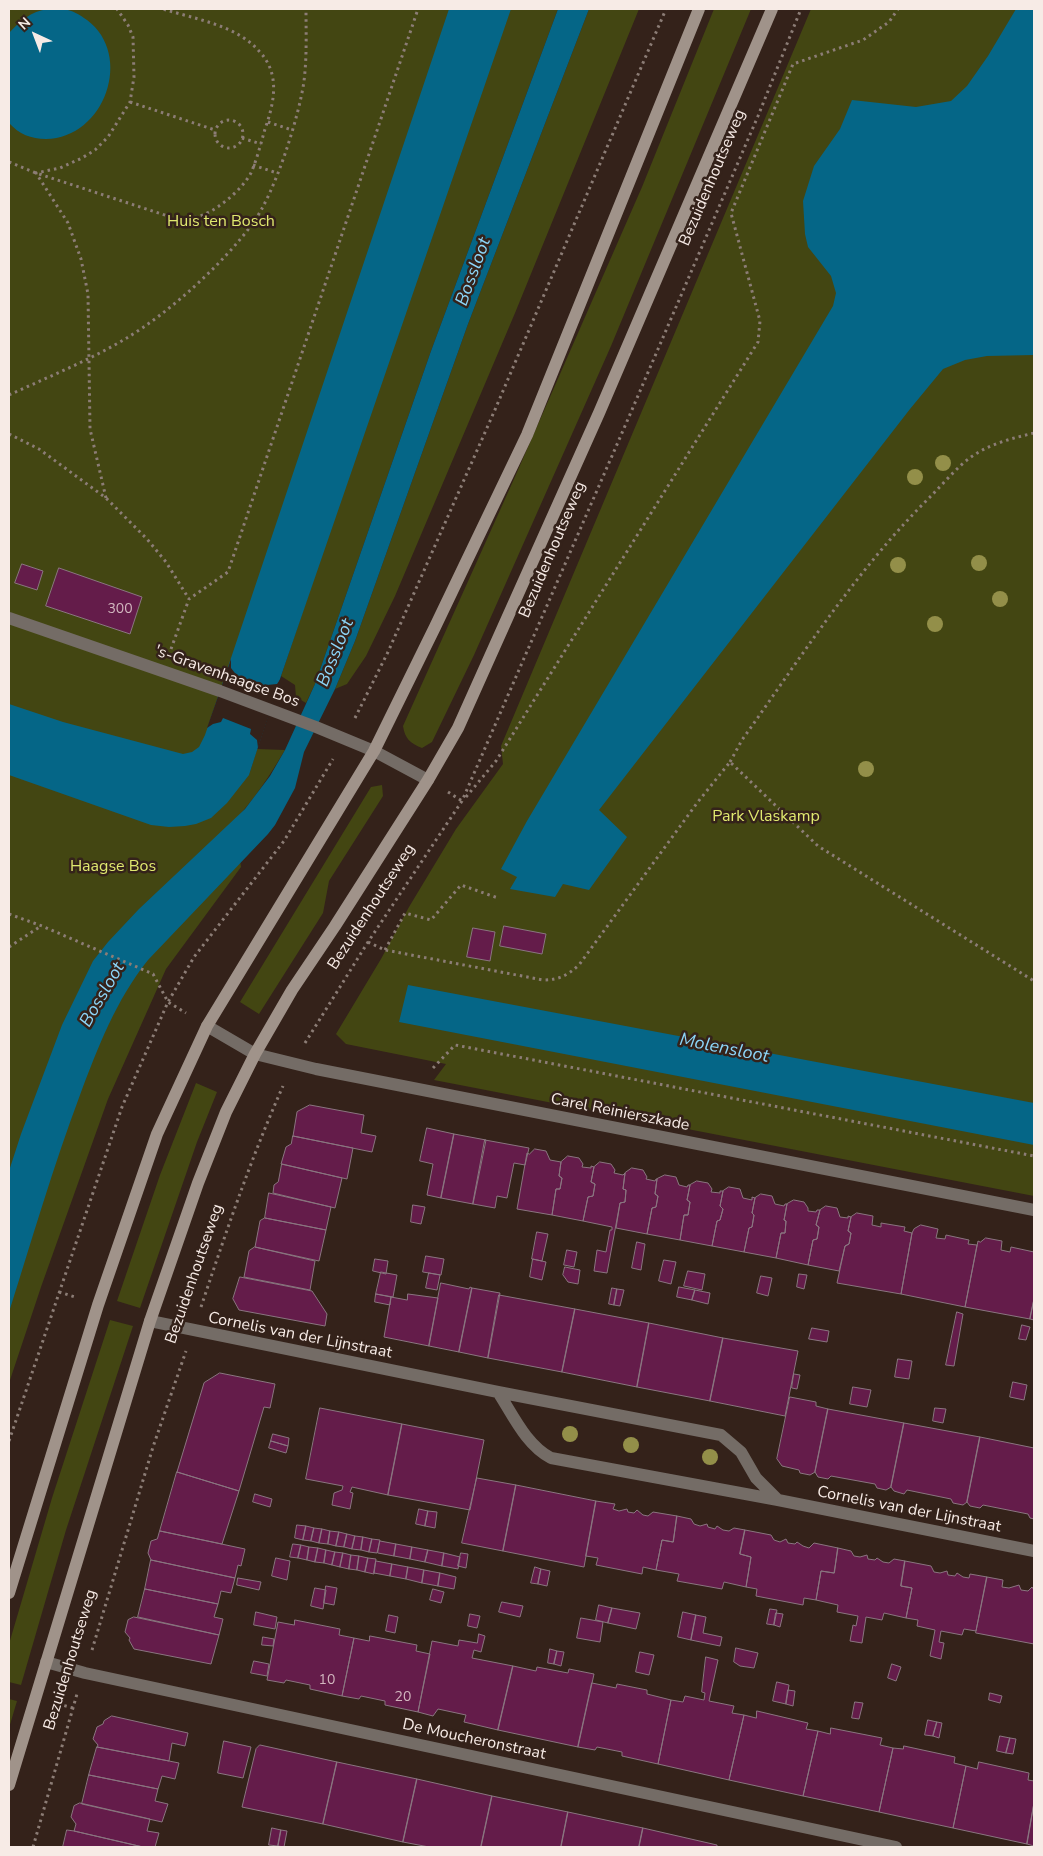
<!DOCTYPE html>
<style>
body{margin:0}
#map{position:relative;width:1043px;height:1856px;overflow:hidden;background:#34221a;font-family:"Nunito Sans",sans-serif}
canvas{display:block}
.frame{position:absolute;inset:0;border:10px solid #f7ebe6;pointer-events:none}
.north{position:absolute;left:10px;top:10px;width:50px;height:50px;-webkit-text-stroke:4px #34221a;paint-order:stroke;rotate:317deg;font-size:14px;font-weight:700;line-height:20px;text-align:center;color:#f7ebe6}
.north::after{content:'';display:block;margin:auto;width:18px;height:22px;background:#f7ebe6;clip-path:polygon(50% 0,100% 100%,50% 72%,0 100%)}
</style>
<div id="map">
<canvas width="1043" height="1856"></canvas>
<div class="frame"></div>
<div class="north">N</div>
</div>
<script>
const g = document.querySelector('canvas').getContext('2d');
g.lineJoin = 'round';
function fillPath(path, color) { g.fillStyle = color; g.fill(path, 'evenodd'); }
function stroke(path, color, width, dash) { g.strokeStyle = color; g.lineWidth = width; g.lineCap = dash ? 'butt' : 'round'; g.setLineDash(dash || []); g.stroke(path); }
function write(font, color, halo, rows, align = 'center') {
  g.font = font + ' "Nunito Sans",sans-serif'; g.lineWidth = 5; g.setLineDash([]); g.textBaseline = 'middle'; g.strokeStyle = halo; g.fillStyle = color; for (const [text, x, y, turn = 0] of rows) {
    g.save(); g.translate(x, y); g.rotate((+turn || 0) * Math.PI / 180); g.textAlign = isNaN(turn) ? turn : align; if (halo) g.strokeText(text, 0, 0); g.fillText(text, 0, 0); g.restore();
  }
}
const green = new Path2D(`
 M9 9H558L431 351 315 684 306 703 296 697 295 685 281 676 314 578 267 703 249 775 257 749 285 750C270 775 254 800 234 821L241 867 166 969 108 1099 41 1287 9 1383Z
 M589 9H639L515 313 395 596 366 656 347 684 335 689 355 641 468 324Z
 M714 9H751L611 346 474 655 432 742 422 748C410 743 405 739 403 726L514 479 642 187Z
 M811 9H1034V1196L434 1080 446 1064 346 1044 336 1034 381 959 409 907 456 829 503 764 501 746Z
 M382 785 383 796 329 881 323 913 259 1014 240 1002 371 787Z
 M196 1083 217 1092 197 1142 140 1308 117 1301 160 1175Z
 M110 1320 133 1326 66 1530 21 1685 9 1682V1644L52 1498Z
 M9 1699 17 1701 9 1728Z`);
const water = new Path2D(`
 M48 9C53 9 58 8 63 9 72 10 80 15 87 20 134 55 105 138 46 139 31 139 19 134 9 123V33C19 22 31 11 48 9Z
 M449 9H511L281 676 249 775 227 803 211 818 196 824 185 826 169 827 151 825 9 775V704L63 722 183 754 192 752 199 747 205 735 231 658Z
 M558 9H589L468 324 355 641 335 689 304 752 295 788 275 825 268 834 148 960C116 1000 98 1047 80 1095 53 1167 32 1239 9 1312V1171L21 1134 62 1025 93 961 108 942 139 909 245 809 270 776 285 750 315 684 431 351Z
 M1016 9H1034V355L987 356 965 360 943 369 910 409 599 810 627 837 589 890 563 884 555 897 510 889 517 877 501 869 527 821 833 306 836 293 831 276 808 247 805 234 803 201 814 166 840 129 852 100 916 107 951 101 967 86 988 56Z
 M408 985 1034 1103V1145L399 1022Z`);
const pier = new Path2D(`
 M231 659V668L238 677 237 680 265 689 267 685 277 684 281 678 258 748 257 740 250 734 251 729 223 718 221 722 213 724 207 728Z`);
const building = new Path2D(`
 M22 564 43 571 37 590 15 583Z
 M59 568 142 597 130 634 46 606Z
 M504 926 546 934 542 954 500 946Z
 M473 928 495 932 490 961 467 957Z
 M310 1105 364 1115 361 1133 376 1136 372 1152 293 1136 297 1112Z
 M427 1128 454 1134 441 1198 427 1195 433 1164 420 1161Z
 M454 1134 486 1140 473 1204 441 1198Z
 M293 1136 353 1148 347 1179 281 1164 286 1147 291 1144Z
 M485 1140 529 1148 525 1165 514 1163 507 1198 497 1196 495 1208 473 1204Z
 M535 1149 546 1151 550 1160 561 1162 559 1176 562 1178 560 1189H556L552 1215 517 1209 527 1153 529 1154Z
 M568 1156 579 1158 583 1164 582 1167 591 1168V1166L594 1167 591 1182 595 1184 593 1196 588 1197 583 1221 552 1215 556 1189H560L562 1178 559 1176 561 1162Z
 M600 1162 611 1164 615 1170 614 1173 623 1175 625 1173 623 1189 626 1190 625 1202 620 1203 607 1273 594 1271 597 1250 606 1252 610 1230H612V1227L583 1221 588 1197 593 1196 595 1184 591 1182 594 1167Z
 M282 1164 342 1178 335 1208 273 1193 274 1185 278 1182Z
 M632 1168 643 1170 647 1177 646 1179 655 1181 656 1179H657L655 1194 658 1196 656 1207 652 1208 647 1234 616 1228 620 1203 625 1202 626 1190 623 1189 625 1173Z
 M665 1175 676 1177 679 1185 687 1187 688 1185H690L687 1200 690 1202 688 1215H684L680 1240 647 1234 652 1208 656 1207 658 1196 655 1194 657 1179Z
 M697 1181 708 1183 712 1189 711 1192 720 1193V1191H723L720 1206 723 1209 720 1220 717 1221 712 1246 680 1240 684 1215H688L690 1202 687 1200 690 1185Z
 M729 1187 740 1189 743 1198 752 1200V1197L755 1198 752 1213 754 1215 752 1227 749 1228 744 1252 712 1246 717 1221 720 1220 723 1209 720 1206 723 1191Z
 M269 1193 331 1207 326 1230 265 1218Z
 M761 1194 772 1196 775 1204 784 1206 785 1204H787L784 1220 786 1221 785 1233H781L776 1258 744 1252 749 1228 752 1227 754 1215 752 1213 755 1198Z
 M794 1200 804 1202 808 1208V1211L816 1212 817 1210H820L816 1225 819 1227 817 1239 813 1240 808 1265 776 1258 781 1233H785L786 1221 784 1220 787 1204Z
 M413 1205 425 1207 421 1224 411 1222Z
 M826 1206 837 1208 840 1217 848 1218V1216L851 1217 848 1231 851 1233 849 1244 845 1246 839 1271 808 1265 813 1240 817 1239 819 1227 816 1225 820 1210Z
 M857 1213 873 1216 872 1225 881 1227V1223L905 1227 904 1231 912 1233 901 1294 837 1283 845 1246 849 1244 851 1233 848 1231 851 1217Z
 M265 1218 326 1230 319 1261 255 1247 260 1221Z
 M921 1225 938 1229 936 1238 945 1239 946 1235 969 1240 968 1244 977 1245 965 1307 901 1294 912 1233 914 1229Z
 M537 1232 548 1234 542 1261 532 1259Z
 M986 1238 1002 1241 1001 1250 1010 1252 1011 1247 1034 1252V1299L1030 1319 965 1307 978 1241 980 1242Z
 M637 1242 645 1244 641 1270 632 1268Z
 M255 1247 315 1261 310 1290 244 1277 249 1251Z
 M567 1250 577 1252 574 1267 564 1265Z
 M426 1256 444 1259 441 1275 423 1272Z
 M375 1259 388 1261 386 1274 373 1271Z
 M533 1259 546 1262 542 1280 530 1277Z
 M664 1260 676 1262 671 1284 659 1281Z
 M565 1267 580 1270 578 1284 568 1282 563 1275Z
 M688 1271 705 1274 702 1290 684 1286Z
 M381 1272 397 1275 393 1297 376 1294Z
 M429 1273 440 1275 437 1290 426 1288Z
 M799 1274 807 1275 804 1289 797 1287Z
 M761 1276 772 1278 768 1296 757 1293Z
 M240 1277 312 1291 327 1314 325 1326 239 1310 233 1299Z
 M441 1283 469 1289 470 1287 472 1288 459 1352 429 1346Z
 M679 1287 695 1290 692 1300 677 1297Z
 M472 1288 500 1293 488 1358 459 1352Z
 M612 1288 617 1289 614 1305 609 1304Z
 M617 1289 624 1290 620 1306 614 1305Z
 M695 1290 710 1293 708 1304 692 1300Z
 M376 1294 391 1297 390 1305 375 1302Z
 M408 1294 438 1298 429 1346 384 1337 391 1297 407 1300Z
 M499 1295 575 1309 562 1372 488 1358Z
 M1034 1299V1320L1030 1319Z
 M575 1309 649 1323 637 1387 562 1372Z
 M957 1312 963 1314 954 1366 946 1365Z
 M649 1323 723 1338 710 1401 637 1387Z
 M1022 1325 1030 1327 1026 1340 1019 1339Z
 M812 1328 829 1331 827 1342 809 1339Z
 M723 1338 798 1351 785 1416 710 1401Z
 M898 1359 912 1361 909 1379 895 1377Z
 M220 1373 275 1384 270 1408 264 1407 239 1491 177 1472 204 1383Z
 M794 1374 800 1375 797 1389 792 1388Z
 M1013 1382 1027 1385 1024 1400 1010 1397Z
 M853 1387 871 1390 867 1407 850 1404Z
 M790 1397 816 1402V1406L828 1409 815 1472 810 1475 800 1473 799 1470 782 1466 777 1459Z
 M320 1408 402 1424 388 1495 352 1487 350 1492 353 1493 350 1509 332 1505 334 1493 342 1490 343 1486 306 1479Z
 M935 1408 946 1409 943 1423 933 1421Z
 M828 1409 904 1423 891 1487 886 1490 877 1488 875 1484 831 1476 828 1479 818 1477 815 1472Z
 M904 1423 980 1437 967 1502 963 1505 953 1503 951 1499 907 1490 904 1494 894 1491 891 1487Z
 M402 1424 484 1440 470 1510 388 1495Z
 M273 1434 289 1438 288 1446 271 1441Z
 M980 1437 1034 1448V1519L1030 1518 1028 1514 983 1505 980 1508 970 1506 967 1502Z
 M271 1441 288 1446 286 1453 269 1448Z
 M177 1472 239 1491 222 1544 160 1531Z
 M477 1478 516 1485 503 1551 462 1543Z
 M516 1485 596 1501 584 1567 503 1551Z
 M255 1494 272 1499 270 1507 253 1502Z
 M596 1501 615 1504 613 1509 619 1511 627 1509 628 1512 634 1513 637 1510 643 1515 648 1516 653 1512 677 1516 673 1542 662 1540 656 1570 643 1567 642 1574 596 1565 598 1558 586 1556Z
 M419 1509 428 1511 425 1526 416 1524Z
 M428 1511 437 1512 435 1528 425 1526Z
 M677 1516 691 1519 694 1524 700 1526 707 1524 708 1527 715 1529 717 1526 723 1530 729 1531 734 1528 745 1530 740 1554 751 1557 746 1587 724 1582 722 1589 677 1581 679 1574 656 1570 662 1540 673 1542Z
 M297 1525 306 1526 303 1540 295 1538Z
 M306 1526 314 1528 311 1541 303 1540Z
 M314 1528 322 1529 319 1543 311 1541Z
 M322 1529 330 1531 328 1544 319 1543Z
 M745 1530 771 1535 774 1540 780 1542 786 1539 788 1543 795 1544 797 1542 803 1546 809 1548 814 1543 838 1548 834 1573 821 1571 816 1600 804 1598 803 1605 756 1596 757 1589 746 1587 751 1557 740 1554Z
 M160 1531 245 1549 241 1566 238 1565 235 1578 151 1560 148 1553 151 1541 157 1539Z
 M330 1531 339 1532 336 1546 328 1544Z
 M339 1532 347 1534 344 1547 336 1546Z
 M347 1534 355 1536 352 1549 344 1547Z
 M355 1536 363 1537 361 1550 352 1549Z
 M363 1537 372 1539 369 1552 361 1550Z
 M372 1539 380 1540 377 1553 369 1552Z
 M380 1541 396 1544 394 1556 378 1553Z
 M293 1544 301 1545 298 1558 290 1557Z
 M396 1544 412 1547 410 1559 394 1556Z
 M301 1545 309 1547 307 1560 298 1558Z
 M309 1547 318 1548 315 1562 307 1560Z
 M412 1547 428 1550 425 1562 410 1559Z
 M318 1548 326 1550 324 1563 315 1562Z
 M838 1548 851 1551 854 1556 860 1557 867 1555 868 1559 875 1560 877 1558 883 1562 889 1563 894 1559 905 1561 901 1586 912 1588 906 1618 884 1613 882 1620 866 1617 862 1643 850 1641 853 1625 856 1626 858 1616 837 1612 838 1605 816 1600 821 1571 834 1573Z
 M326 1550 335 1552 332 1565 324 1563Z
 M428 1550 444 1553 442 1566 425 1562Z
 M335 1552 343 1553 340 1567 332 1565Z
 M343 1553 351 1555 349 1569 340 1567Z
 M444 1553 460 1557 458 1569 442 1566Z
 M461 1553 468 1554 466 1568 458 1566Z
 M351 1555 359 1556 357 1570 349 1569Z
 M359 1556 368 1558 365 1572 357 1570Z
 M276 1558 290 1561 287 1580 272 1576Z
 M368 1558 376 1559 374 1574 365 1572Z
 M151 1560 235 1578 231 1593 221 1591 218 1604 145 1589Z
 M376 1561 392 1564 390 1576 374 1573Z
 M905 1561 931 1566 934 1572 940 1573 947 1571 948 1575 955 1576 957 1573 963 1577 969 1578 970 1574 987 1577 976 1631 964 1629 962 1635 941 1631 939 1642 944 1643 941 1659 930 1656 935 1630 917 1626 918 1620 906 1618 912 1588 901 1586Z
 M392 1564 408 1567 406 1579 390 1576Z
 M408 1567 424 1570 422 1583 406 1579Z
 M535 1567 541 1569 538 1584 531 1583Z
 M541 1569 550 1571 547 1586 538 1584Z
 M424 1570 440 1573 438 1586 422 1583Z
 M440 1573 456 1577 454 1589 438 1586Z
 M987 1577 1003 1580 1002 1587 1009 1588 1019 1585 1021 1590 1028 1591 1032 1587 1034 1590V1644L976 1633Z
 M238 1578 261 1582 259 1590 237 1585Z
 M326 1586 337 1588 334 1605 324 1603Z
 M315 1588 326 1590 323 1609 311 1606Z
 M145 1589 218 1604 214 1617 223 1619 219 1635 138 1617Z
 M433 1589 444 1592 441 1603 430 1600Z
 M502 1602 523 1606 520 1617 499 1612Z
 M599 1605 612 1608 608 1623 596 1620Z
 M612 1608 640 1613 636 1629 608 1623Z
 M770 1609 777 1610 774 1625 767 1624Z
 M256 1612 277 1617 275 1629 254 1625Z
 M683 1612 696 1615 691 1640 678 1637Z
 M776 1613 783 1614 780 1627 774 1625Z
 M470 1614 480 1616 477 1628 468 1626Z
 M389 1615 398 1617 395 1633 386 1631Z
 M696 1615 706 1617 703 1633 722 1637 720 1646 691 1640Z
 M134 1617 219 1635 211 1664 134 1649 129 1640 130 1638 125 1632 128 1620Z
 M581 1618 603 1622 600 1642 577 1638Z
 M295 1620 340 1629 339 1635 354 1638 342 1696 310 1689V1685L286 1680 284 1683 267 1680 278 1622 294 1625Z
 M479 1634 485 1636 481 1652 474 1650 472 1658 513 1666 498 1730 464 1722 466 1715 438 1709 433 1716 418 1712 432 1641 458 1646 459 1640 477 1643Z
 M370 1636 417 1645 416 1651 430 1654 418 1712 385 1705V1701L361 1696 359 1699 342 1696 354 1638 369 1641Z
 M263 1637 274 1639 273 1646 262 1645Z
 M736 1648 758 1653 754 1668 740 1666 734 1662Z
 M550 1649 557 1651 554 1664 548 1663Z
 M557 1651 564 1652 561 1666 554 1664Z
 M640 1652 654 1655 649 1675 636 1672Z
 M706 1657 718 1660 709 1701 734 1706 732 1713 744 1715 729 1780 658 1764 671 1700 683 1702 685 1696 704 1700 705 1693 702 1692Z
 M254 1661 269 1664 267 1676 251 1673Z
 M892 1664 901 1667 896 1681 888 1678Z
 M513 1666 536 1671 537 1667 568 1673 569 1669 594 1674 578 1747 498 1730Z
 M777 1682 789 1685 786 1704 773 1701Z
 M592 1683 616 1688 617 1684 647 1690V1694L671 1700 658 1764 622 1756V1752L597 1747 595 1750 578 1747Z
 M788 1690 795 1691 793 1706 786 1704Z
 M990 1693 1002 1696 1000 1703 989 1700Z
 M855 1702 863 1703 859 1719 852 1718Z
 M757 1711 808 1723 806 1729 818 1731 803 1796 729 1780 744 1715 756 1718Z
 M112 1716 188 1733 185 1746 172 1743 169 1761 97 1747 98 1745 93 1739 97 1727 103 1724 104 1721Z
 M928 1720 937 1722 933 1736 925 1735Z
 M937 1722 942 1723 939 1738 933 1736Z
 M831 1728 882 1738 880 1745 893 1748 879 1812 803 1796 818 1731 830 1734Z
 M1000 1736 1010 1738 1006 1753 997 1751Z
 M1010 1738 1016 1739 1013 1754 1006 1753Z
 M224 1741 251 1747 243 1778 218 1773Z
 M260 1745 337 1762 323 1824 242 1807 256 1749Z
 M904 1746 955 1757 954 1763 966 1766 953 1828 879 1812 893 1748 903 1749Z
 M97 1747 169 1761 179 1763 175 1779 162 1776 158 1789 89 1775Z
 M337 1762 417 1779 403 1842 323 1824Z
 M979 1762 1029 1773 1028 1780 1034 1781V1803L1027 1844 953 1828 966 1766 977 1769Z
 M89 1775 158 1789 155 1801 168 1804 162 1822 82 1804Z
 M417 1779 492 1796 481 1847H429L403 1842Z
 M492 1796 568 1812 561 1847H481Z
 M80 1803 150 1819 147 1831 159 1833 155 1847H143L74 1831 76 1824 71 1817 74 1806Z
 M1034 1803V1846L1027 1844Z
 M568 1812 643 1828 639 1847H561Z
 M272 1828 281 1830 278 1846 269 1845Z
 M643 1828 717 1845V1847H639Z
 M67 1830 74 1831 143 1847H63Z
 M281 1830 287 1831 284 1847 278 1846Z`);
const path = new Path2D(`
 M130 102 215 130
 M215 134a14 14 0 1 1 28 0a14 14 0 1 1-28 0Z
 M268 122 292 130
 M242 138 261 144
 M9 162 36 173 177 219C182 218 187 219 192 218 213 215 241 191 251 173 257 159 261 143 265 129 274 103 281 74 259 51 236 25 195 19 163 9
 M253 165 277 173
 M9 395C48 377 88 361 125 339 169 313 223 264 253 223 275 193 299 117 304 81 307 57 306 32 306 9
 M9 434 39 449 106 498 147 539 166 562 189 599
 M106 498 90 429 88 294 81 259 68 223 36 173 60 168 82 158 95 150 108 137 130 102 134 77 133 37 128 25 117 9
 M171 649 189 599 228 572 418 9
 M355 718 388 652 494 412 666 9
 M730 762 742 740C801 657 857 569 930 497 943 484 956 468 971 457 989 444 1013 438 1034 433
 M448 792 462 801
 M466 797 496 761 758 342 760 321 731 213 793 64 863 40 889 22 898 9
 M9 914 42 926 153 974 168 1002 186 1013
 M368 942 385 950 543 980C559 980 568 975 579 965L697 803 730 762 818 846 1034 981
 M9 947 41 926
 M385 950 405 913 431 920 461 885 498 898
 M305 1043 368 942 462 801 625 426 758 116 801 9
 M433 1068 455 1045 1034 1156
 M59 1292 75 1297
 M201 1307C226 1232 251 1158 283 1086
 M9 1441 122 1107 168 1002 194 957 284 841 333 759
 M92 1650 153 1447 186 1351
 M58 1704 73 1708
 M33 1847 77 1694`);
const service = new Path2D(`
 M9 618 220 691 316 727 374 751 428 780`);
const minor = new Path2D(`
 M207 1026 255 1054 316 1069 1034 1210
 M150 1321 498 1392 721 1435 741 1452 756 1478 778 1500 1034 1551
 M498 1392C513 1415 526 1445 551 1458L778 1500
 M46 1662 85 1673 896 1847`);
const secondary = new Path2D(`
 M9 1593 98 1305 157 1134 207 1026 374 751 435 627 527 435 699 9
 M9 1785 150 1321 198 1183 226 1112 255 1054 292 990 335 926 428 780 458 728 599 413 772 9`);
const trees = [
 [943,463],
 [915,477],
 [979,563],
 [898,565],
 [1000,599],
 [935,624],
 [866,769],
 [570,1434],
 [631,1445],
 [710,1457]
];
const numberNames = [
 ["300",120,610],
 ["10",327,1681],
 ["20",403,1698]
];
const streetNames = [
 ["Bezuidenhoutseweg",713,178,-67],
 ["Bezuidenhoutseweg",553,550,-67],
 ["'s-Gravenhaagse Bos",227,677,20],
 ["Bezuidenhoutseweg",372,907,-57],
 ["Carel Reinierszkade",620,1113,11],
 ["Bezuidenhoutseweg",195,1274,-71],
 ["Cornelis van der Lijnstraat",300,1336,11],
 ["Cornelis van der Lijnstraat",909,1510,11],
 ["Bezuidenhoutseweg",71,1660,-73],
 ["De Moucheronstraat",474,1740,12]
];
const parkNames = [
 ["Huis ten Bosch",221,222],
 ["Park Vlaskamp",766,817],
 ["Haagse Bos",113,867]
];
const waterNames = [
 ["Bossloot",474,272,-70],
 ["Bossloot",336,653,-68],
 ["Bossloot",103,995,-60],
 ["Molensloot",724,1049,11]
];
fillPath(green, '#434612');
fillPath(water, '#056687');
fillPath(pier, '#34221a');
fillPath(building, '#641c4a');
stroke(building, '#8a7580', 1);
stroke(path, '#8c7d76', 3, [2.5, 4]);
stroke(service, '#746c66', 12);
stroke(minor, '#746c66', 12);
stroke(secondary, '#a0938a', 12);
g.fillStyle = '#938f49';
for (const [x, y] of trees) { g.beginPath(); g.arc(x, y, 8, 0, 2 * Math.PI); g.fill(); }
write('14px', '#d2b7bf', null, numberNames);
write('16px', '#f7ebe6', '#34221a', streetNames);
write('16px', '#e0e96f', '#34221a', parkNames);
write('italic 18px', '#8cd5f8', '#34221a', waterNames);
</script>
